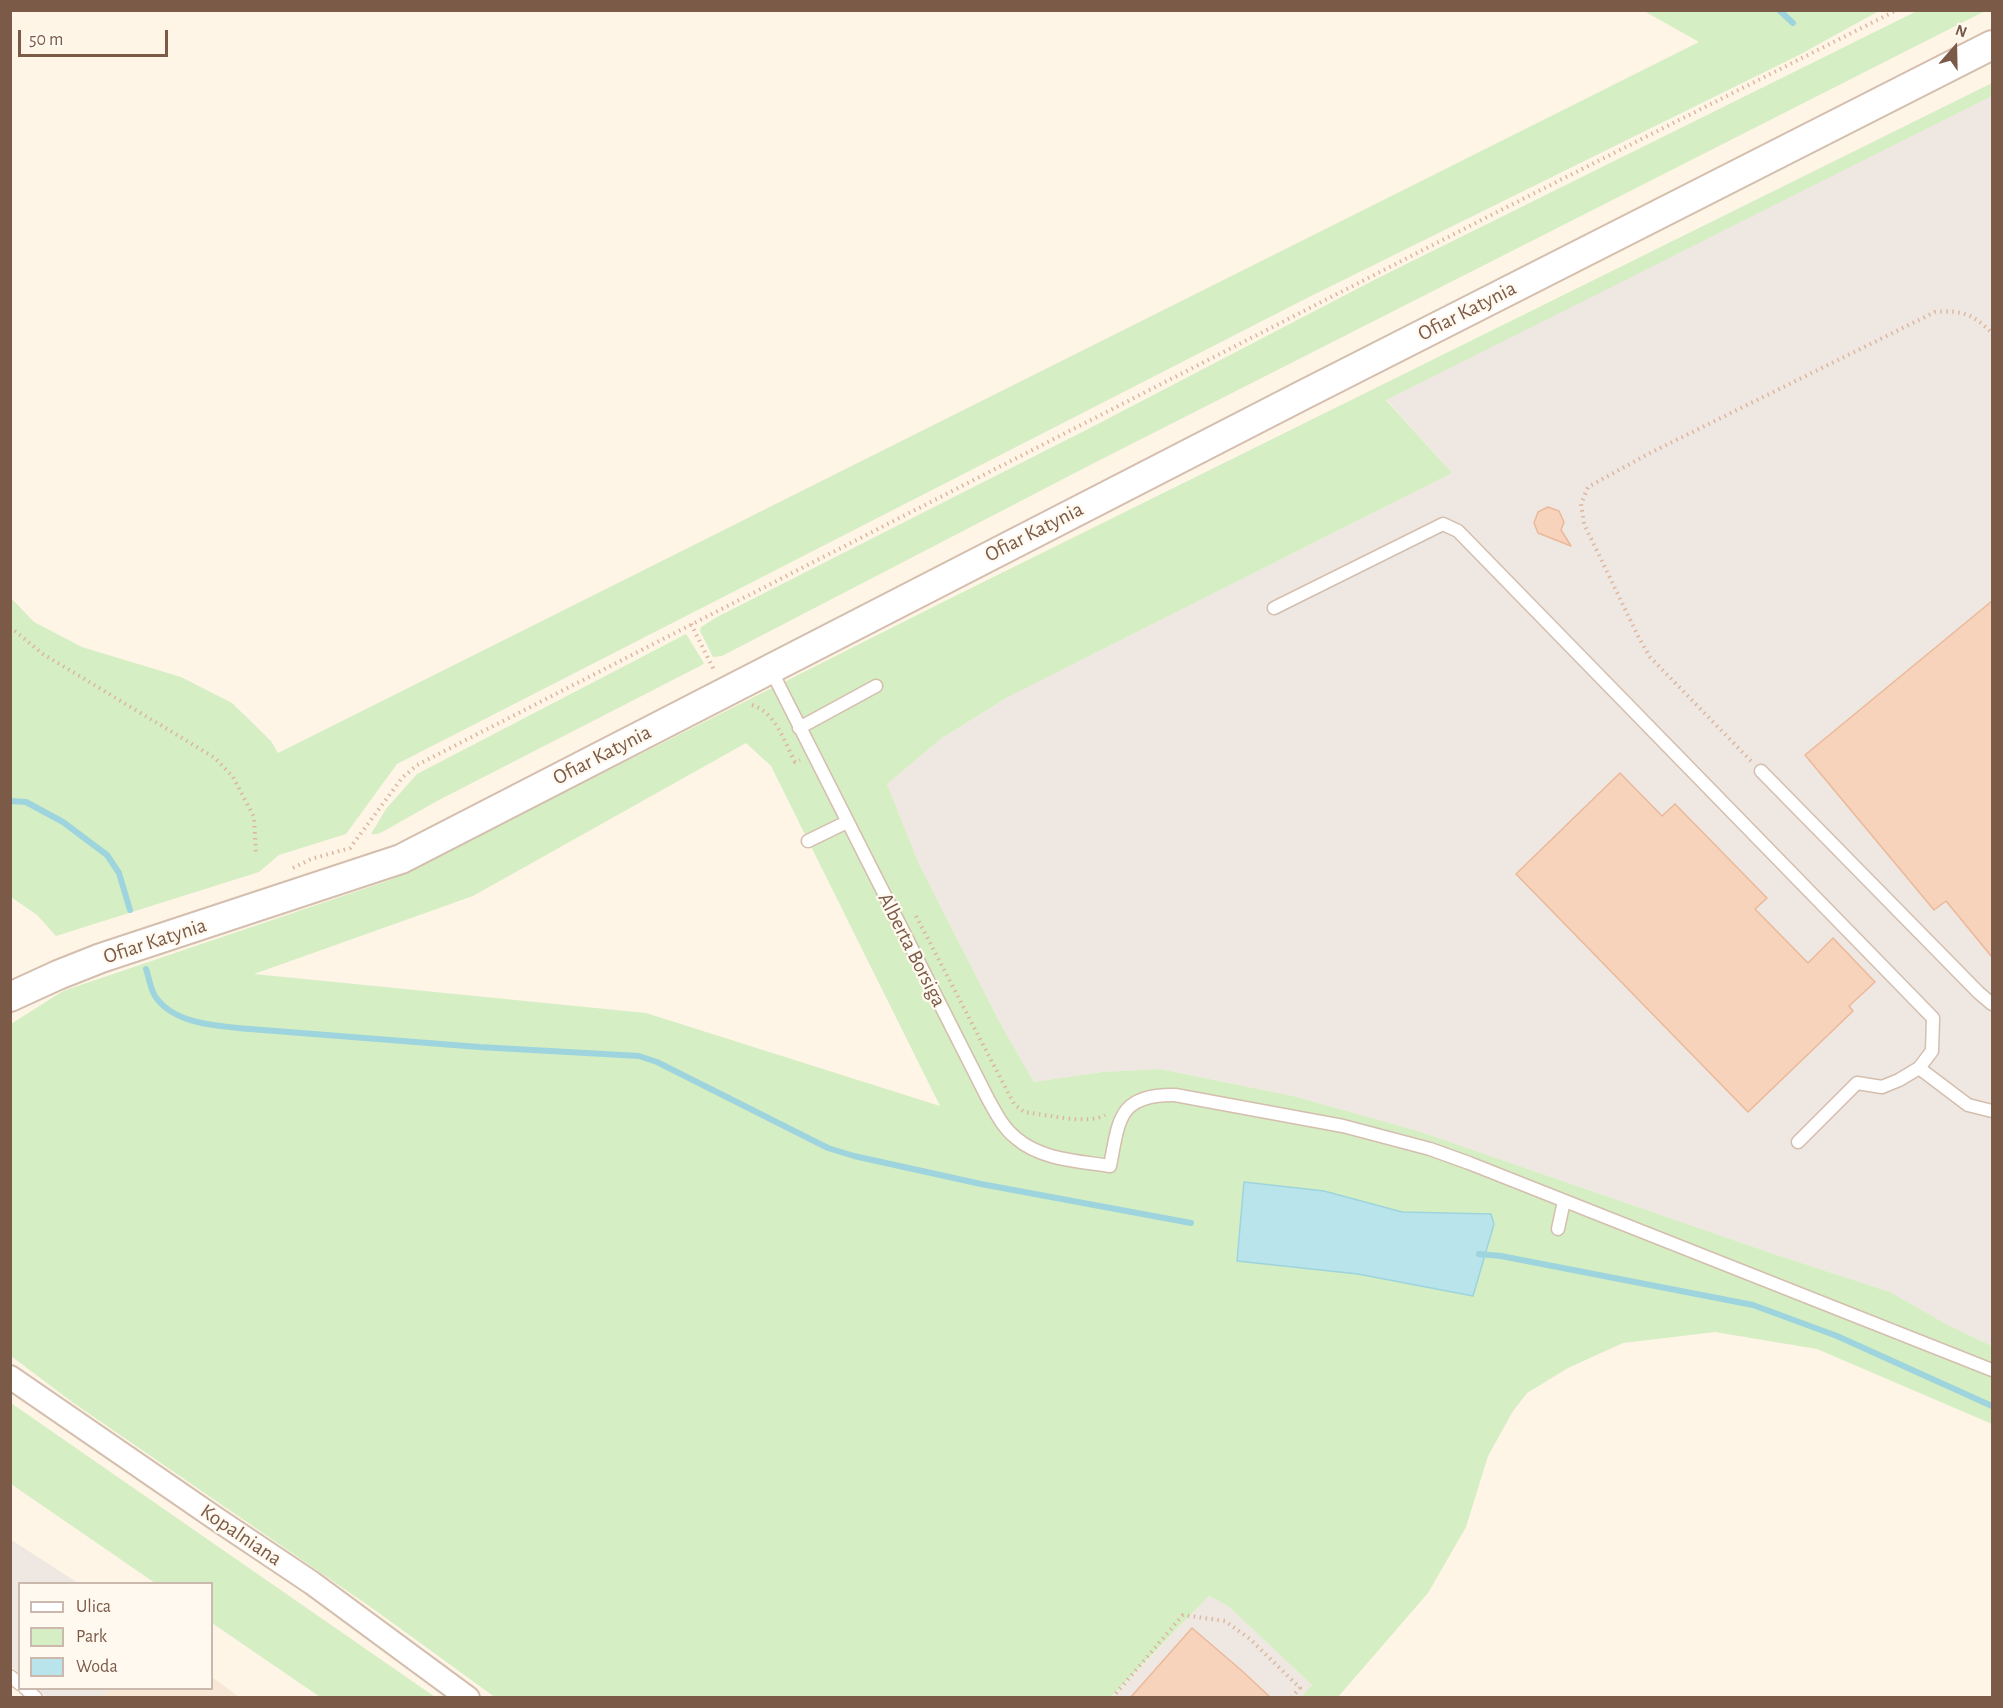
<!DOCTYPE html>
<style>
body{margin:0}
#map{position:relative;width:2003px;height:1708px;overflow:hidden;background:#fef5e7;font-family:"Alegreya Sans",sans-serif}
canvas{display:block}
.frame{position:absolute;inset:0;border:12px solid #7b5a48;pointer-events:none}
.legend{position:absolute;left:18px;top:1582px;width:195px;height:108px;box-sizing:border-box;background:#fff9ef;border:2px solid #cab9ac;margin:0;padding:8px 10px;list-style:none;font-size:18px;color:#7b5a48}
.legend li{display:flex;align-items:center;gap:12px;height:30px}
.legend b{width:30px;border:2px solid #cab9ac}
.north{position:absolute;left:1925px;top:18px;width:60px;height:60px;-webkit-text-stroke:4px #fff9ef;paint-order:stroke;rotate:20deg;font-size:16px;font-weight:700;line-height:24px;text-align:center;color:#7b5a48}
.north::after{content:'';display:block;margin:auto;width:21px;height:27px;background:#7b5a48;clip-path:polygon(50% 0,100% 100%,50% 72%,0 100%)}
.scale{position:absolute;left:18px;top:30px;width:150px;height:27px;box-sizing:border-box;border:3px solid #7b5a48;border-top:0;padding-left:8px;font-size:18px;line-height:21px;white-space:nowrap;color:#7b5a48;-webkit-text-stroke:4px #fff9ef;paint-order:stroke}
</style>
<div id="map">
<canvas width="2003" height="1708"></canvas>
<div class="frame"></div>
<ul class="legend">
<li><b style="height:8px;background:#fff"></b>Ulica</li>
<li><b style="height:16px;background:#d5eec3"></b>Park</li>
<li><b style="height:16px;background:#b9e4eb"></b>Woda</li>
</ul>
<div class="north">N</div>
<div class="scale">50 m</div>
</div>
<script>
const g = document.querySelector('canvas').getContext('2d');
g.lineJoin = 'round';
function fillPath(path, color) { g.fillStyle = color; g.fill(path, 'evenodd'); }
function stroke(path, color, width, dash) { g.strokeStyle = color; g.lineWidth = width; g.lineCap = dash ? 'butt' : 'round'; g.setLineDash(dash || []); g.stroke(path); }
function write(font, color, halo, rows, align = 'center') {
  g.font = font + ' "Alegreya Sans",sans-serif'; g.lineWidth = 4.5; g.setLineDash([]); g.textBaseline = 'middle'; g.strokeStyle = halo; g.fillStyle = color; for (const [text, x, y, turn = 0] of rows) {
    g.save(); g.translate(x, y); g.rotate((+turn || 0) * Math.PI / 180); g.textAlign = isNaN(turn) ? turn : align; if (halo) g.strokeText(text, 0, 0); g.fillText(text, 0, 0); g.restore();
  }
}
const residential = new Path2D(`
 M212 1677 239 1697H103L109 1689 212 1688Z`);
const industrial = new Path2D(`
 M1992 96V1346L1946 1324 1890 1292 1771 1253 1418 1131 1293 1096 1160 1069 1102 1072 1034 1082 1000 1023 919 864 887 784 942 738 1008 697 1452 473 1386 399Z
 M10 1539 78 1583 20 1584 19 1673 11 1666Z
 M1209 1596 1228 1606 1312 1685 1301 1697 1111 1698Z
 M37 1689 109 1688V1689L103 1697 48 1698Z`);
const green = new Path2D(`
 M1919 10 1985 11 1096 462 722 656 713 657 700 631 701 627 717 617 1090 428 1376 279Z
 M1644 11H1879L1799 55 1309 297 397 764 346 834 279 855 259 872 56 936 37 915 11 897V598L34 622 82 647 181 677 232 703 271 741 278 753 1699 42Z
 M1992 83V96L1386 400 1452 473 1992 1017 1452 473 1008 697 942 738 887 784 919 864 1000 1023 1034 1082 1102 1072 1160 1069 1293 1096 1418 1131 1771 1253 1890 1292 1946 1324 1992 1346V1424L1817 1349 1715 1332 1623 1343 1568 1368 1527 1393 1513 1411 1488 1456 1466 1527 1428 1593 1338 1697H1301L1312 1685 1228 1606 1209 1596 1111 1697 496 1698 372 1608 72 1402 11 1356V1024L63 991 390 880 947 600ZM746 743 771 766 940 1106 646 1013 254 974 473 896Z
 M686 634 704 663 702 665 437 801 386 830 378 834H371L386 809 417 774Z
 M10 1403H11L435 1697H320L212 1623V1584L155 1583 11 1484Z`);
const water = new Path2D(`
 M1244 1182 1324 1191 1402 1212 1491 1214 1494 1224 1473 1296 1358 1274 1237 1261Z`);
const stream = new Path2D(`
 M1779 10 1793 23
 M10 801 26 802 63 822 107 855 119 873 130 910
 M146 969C149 977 150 988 155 996 174 1025 219 1026 250 1029L479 1047 639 1056 657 1062 828 1148 854 1156 981 1184 1191 1223
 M1479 1254 1501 1256 1753 1305 1837 1336 1992 1406`);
const building = new Path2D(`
 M1548 507 1559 511 1564 522 1561 530 1571 546 1538 533 1534 523 1538 512Z
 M1992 601V957L1946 901 1934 910 1805 755Z
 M1620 773 1662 816 1675 804 1767 898 1755 909 1808 963 1833 938 1875 982 1849 1006 1853 1011 1748 1112 1516 874Z
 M1192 1628 1241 1670 1271 1698H1130Z`);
const path = new Path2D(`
 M691 624 715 672
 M10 627 43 654 215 758 233 777 254 817 256 855
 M752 705C776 713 784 741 795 762L800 760
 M1751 761 1650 657 1639 638 1584 524 1581 504 1588 487 1648 454 1935 312C1962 310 1973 314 1992 333
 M293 868 311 859 350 848 402 778 417 765 1505 208 1897 10
 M916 916 1014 1104 1024 1112 1030 1113C1049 1115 1088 1125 1105 1115
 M1112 1698 1183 1615 1225 1621 1250 1639 1300 1688 1291 1698`);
const service = new Path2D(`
 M1274 608 1443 524 1458 531 1933 1018 1932 1051 1919 1068 1968 1105 1992 1111
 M770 668 988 1099C996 1113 1003 1128 1016 1138 1041 1160 1079 1161 1110 1166 1119 1120 1118 1094 1175 1095L1343 1126 1430 1149 1469 1163 1992 1370
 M799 728 876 686
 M1761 771 1979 993 1992 1004
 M808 841 847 822
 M1798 1142 1857 1083 1882 1087 1899 1080 1919 1068
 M1558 1229 1564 1201
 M10 1676 20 1684
 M25 1688 36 1698`);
const minor = new Path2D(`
 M10 1377 215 1518 312 1583 468 1698`);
const tertiary = new Path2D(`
 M10 997 58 975 101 958 401 859 1303 395 1992 45`);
const streetNames = [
 ["Ofiar Katynia",1467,311,-27],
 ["Ofiar Katynia",1034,532,-27],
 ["Ofiar Katynia",602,755,-27],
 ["Ofiar Katynia",155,941,-18],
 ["Alberta Borsiga",912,950,63],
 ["Kopalniana",241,1535,34]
];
fillPath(residential, '#f7e7d4');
fillPath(industrial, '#efe7e1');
fillPath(green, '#d5eec3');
fillPath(water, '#b9e4eb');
stroke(water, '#9ed4dd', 1.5);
stroke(stream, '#9ed4dd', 6);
fillPath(building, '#f7d3bc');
stroke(building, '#ebb99a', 1.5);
stroke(service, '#d4beae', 15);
stroke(minor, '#d4beae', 26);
stroke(tertiary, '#d4beae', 32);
stroke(path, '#dcb69e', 4, [1.5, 4.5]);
stroke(service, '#fff', 12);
stroke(minor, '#fff', 22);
stroke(tertiary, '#fff', 28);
write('21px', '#7b5a48', '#fff9ef', streetNames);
</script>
